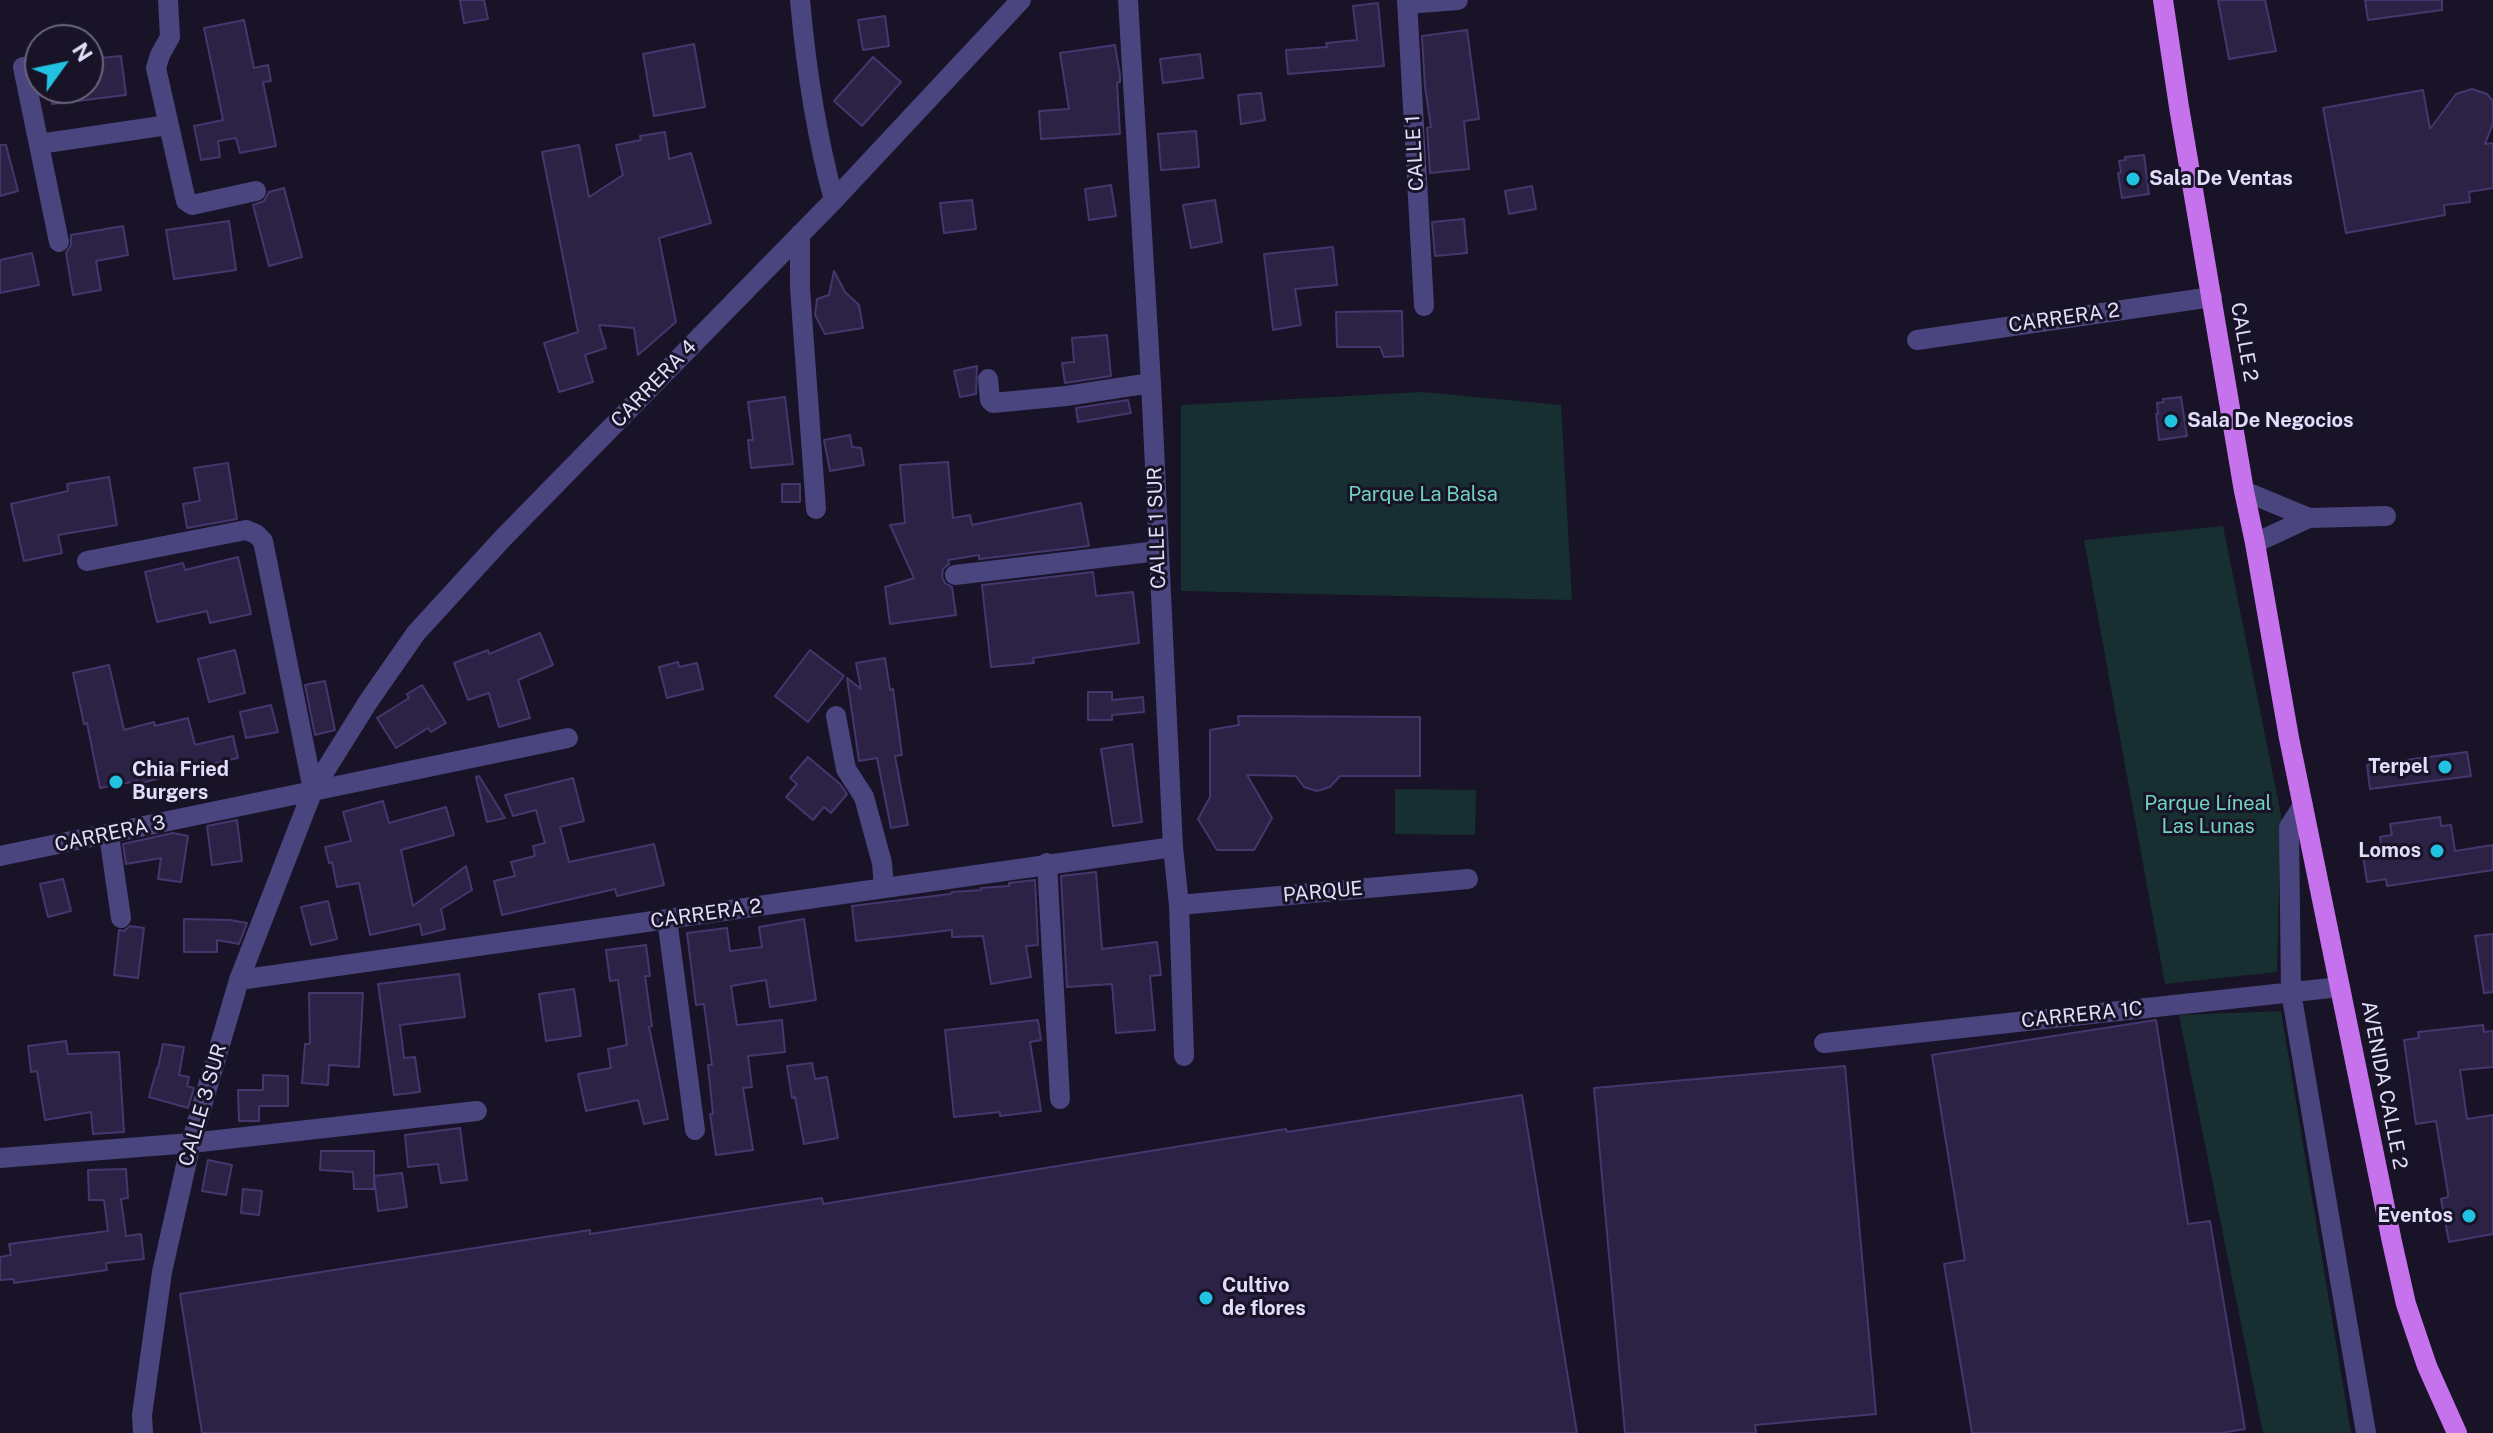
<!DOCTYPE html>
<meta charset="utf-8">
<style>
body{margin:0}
#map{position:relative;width:2493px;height:1433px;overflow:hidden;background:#181326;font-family:"Public Sans",sans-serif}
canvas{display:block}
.north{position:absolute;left:24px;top:24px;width:80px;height:80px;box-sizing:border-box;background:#181326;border:2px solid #69647b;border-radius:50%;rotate:57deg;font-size:22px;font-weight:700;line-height:32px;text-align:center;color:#e2ddfb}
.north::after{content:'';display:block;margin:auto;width:28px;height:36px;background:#22c2e2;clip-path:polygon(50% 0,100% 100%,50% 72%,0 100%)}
</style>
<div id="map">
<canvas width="2493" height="1433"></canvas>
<div class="north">N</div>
</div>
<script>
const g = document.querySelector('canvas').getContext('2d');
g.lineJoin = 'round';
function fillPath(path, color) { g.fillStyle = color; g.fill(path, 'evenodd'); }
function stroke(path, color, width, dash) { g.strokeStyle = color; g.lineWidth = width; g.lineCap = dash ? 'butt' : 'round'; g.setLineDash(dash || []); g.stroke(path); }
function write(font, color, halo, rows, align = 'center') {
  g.font = font + ' "Public Sans",sans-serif'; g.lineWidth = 6; g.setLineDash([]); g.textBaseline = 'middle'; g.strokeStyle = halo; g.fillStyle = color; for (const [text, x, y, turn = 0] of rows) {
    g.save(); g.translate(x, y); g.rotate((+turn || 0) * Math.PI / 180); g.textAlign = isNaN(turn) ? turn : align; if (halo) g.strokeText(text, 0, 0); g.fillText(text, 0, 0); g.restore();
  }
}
const green = new Path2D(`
 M1423 392 1561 405 1572 600 1181 591V405Z
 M2223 526 2281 815 2277 972 2165 984 2084 540Z
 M1395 789 1476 790 1475 835 1395 834Z
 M2281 1011 2351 1433H2263L2179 1015Z`);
const building = new Path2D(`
 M460 0H484L488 19 464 23Z
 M2218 0H2265L2276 51 2229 59Z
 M2365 0H2442V10L2368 20Z
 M1378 3 1384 66 1288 74 1286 50 1327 47 1326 43 1357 40 1353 6Z
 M885 16 889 46 863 50 858 20Z
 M244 20 254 68 268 65 271 81 263 82 276 146 240 153 236 138 218 141 220 157 201 160 194 126 223 120 204 28Z
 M1467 30 1479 119 1464 121 1469 169 1430 173 1427 128 1431 127 1425 87 1422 36Z
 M694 44 705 107 654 116 643 54Z
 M1115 45 1120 75V82L1117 83 1120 134 1041 139 1039 111 1069 109 1060 53Z
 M1200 54 1203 78 1163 83 1160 59Z
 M121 56 126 95 52 104 50 88H88V59Z
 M873 57 901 82 862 126 834 101Z
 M2472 89 2487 94 2493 101V123L2485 144 2493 143V188L2469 192 2470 202 2444 205 2445 215 2346 233 2323 108 2423 90 2430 129 2456 94Z
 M1261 93 1265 120 1241 124 1238 95Z
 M1196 131 1199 167 1161 170 1158 134Z
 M665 132 669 159 691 153 711 223 659 238 676 322 638 355 634 328 599 325 606 348 585 355 593 382 559 392 544 343 578 332 542 152 579 145 589 197 623 175 616 145 641 140 640 136Z
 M0 145H6L18 191 0 196Z
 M2144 155 2149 194 2122 198 2118 173 2121 172 2119 161 2126 160 2125 157Z
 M1111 185 1116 216 1089 220 1085 189Z
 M1532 186 1536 209 1509 214 1505 191Z
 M284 188 302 257 269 266 253 205 264 201 269 192Z
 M972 200 976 229 944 233 940 203Z
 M1215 200 1222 242 1191 248 1183 205Z
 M1464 219 1467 253 1435 256 1432 222Z
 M229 221 236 270 174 279 166 230Z
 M123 226 128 255 96 261 101 290 73 295 66 253 71 245V235Z
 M1333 247 1337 285 1295 289 1301 325 1273 330 1264 254Z
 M32 253 39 285 0 293V260Z
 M834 271 845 292 859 305 863 328 825 334 815 315 817 299 829 295Z
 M1402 311 1403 356 1384 357 1380 347H1337L1336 312Z
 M1107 335 1111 376 1065 383 1062 363 1074 362 1072 338Z
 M977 366 976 394 960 397 954 371Z
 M785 397 793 464 751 468 748 440H753L748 402Z
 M2181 397 2187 436 2159 440 2156 414H2158L2157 403 2164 402 2163 399Z
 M1128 400 1131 413 1078 422 1076 408Z
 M850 435 852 447 861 448 864 465 830 471 824 440Z
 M948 462 953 518 970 515 972 525 1081 503 1089 546 979 559V555L948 560 949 564 943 569 942 577 945 583 952 587 956 615 890 624 885 587 914 578 890 525 905 523 900 465Z
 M228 463 237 519 187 528 183 504 200 501 194 468Z
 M109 477 117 525 58 535 62 553 24 561 11 504 68 491 67 484Z
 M782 484H800V502H782Z
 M238 557 251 614 210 623 207 611 157 622 145 572 183 563 185 570Z
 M1093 572 1096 596 1133 592 1139 643 1033 658 1034 663 991 667 982 585Z
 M540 633 553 665 518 680 530 718 499 727 489 693 468 700 454 663 488 650 489 654Z
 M235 650 245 693 209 702 198 659Z
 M810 650 844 676 808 722 775 696Z
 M885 658 890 690 893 689 902 755 895 756 908 825 891 828 877 758 859 761 847 678 861 689 856 663Z
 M678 662 679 667 697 663 703 689 667 698 659 667Z
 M109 665 124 730 154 722 155 726 188 718 195 745 233 736 238 758 167 773V776L138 784 137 781 100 788 87 723 84 724 73 673Z
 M325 681 335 730 315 735 305 685Z
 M422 685 446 723 431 732 428 728 396 748 377 718 409 698 407 694Z
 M1088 692H1112V700L1143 697 1144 712 1112 715V720H1088Z
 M271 705 278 732 246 738 240 712Z
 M1238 716 1420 717V776H1340L1330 787 1317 791 1304 787 1296 776 1247 775 1272 818 1254 850H1217L1198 819 1210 797V730L1239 725Z
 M1132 744 1142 822 1113 826 1101 749Z
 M2467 752 2471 776 2370 789 2367 765Z
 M808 757 840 784 847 794 831 813 824 807 813 820 786 797 797 784 790 778Z
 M479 776 505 818 487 822 476 777Z
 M573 778 584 821 560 827 569 862 654 844 664 885 617 896 615 889 502 915 494 881 515 876 511 862 535 856 533 846 545 843 536 810 513 816 505 795Z
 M383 801 389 823 446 807 454 835 401 850 413 906 466 866 472 890 441 909 445 929 422 935 420 924 370 935 359 883 337 887 332 862 329 863 325 847 351 841 343 812Z
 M2440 817 2441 826 2451 825 2455 851 2493 845V870L2387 886 2386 879 2367 882 2363 855 2382 852 2380 837 2392 835 2390 824Z
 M237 820 242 861 212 865 207 826Z
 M173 833 188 836 181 882 158 879 161 858 126 864 123 844Z
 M1096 872 1102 949 1157 942 1161 975 1150 976 1155 1030 1116 1033 1112 984 1067 987 1061 876Z
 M63 879 71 911 48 917 40 884Z
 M1035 880 1038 945 1026 946 1031 977 991 984 983 936 952 937V930L856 941 852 906 950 894 952 892 981 890V888L1009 886V883Z
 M328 901 337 939 311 945 301 907Z
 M184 919 230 920 247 923 239 944 217 940V952H184Z
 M804 919 816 1000 770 1007 766 980 731 986 737 1025 782 1020 785 1052 748 1056 752 1087 743 1088 753 1150 716 1155 710 1114H713L708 1065H712L704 1004 696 1005 687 933 727 928 730 951 762 947 759 927Z
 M130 926 144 928 138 978 114 975 119 930 124 931Z
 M2493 934V992L2484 993 2475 936Z
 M646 945 650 976H645L652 1026 649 1027 668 1119 644 1124 638 1100 586 1111 578 1074 611 1068 608 1049 627 1045 618 980 610 981 606 950Z
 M459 974 465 1017 400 1025 404 1058 415 1057 420 1092 394 1095 378 984Z
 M574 989 581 1036 546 1041 539 994Z
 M309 993H363L359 1067 329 1065 328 1085 302 1083 305 1044H310Z
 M1038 1020 1041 1040 1030 1042 1041 1111 1000 1116V1112L954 1117 945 1030Z
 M2156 1020 2188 1224 2210 1221 2245 1429 2221 1433H1972L1944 1264 1965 1260 1932 1055Z
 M2483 1025 2484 1032 2493 1031V1067L2460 1070 2467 1119 2493 1115V1234L2449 1242 2441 1199 2448 1197V1193L2436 1121 2416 1124 2404 1040 2419 1038 2418 1032Z
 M66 1041 68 1054 119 1052 124 1132 93 1134 91 1112 45 1120 37 1071 31 1072 28 1046Z
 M163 1044 184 1047 179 1075 189 1077 187 1086 194 1088 188 1108 149 1097 157 1068H158Z
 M812 1063 815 1079 827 1077 838 1138 804 1144 795 1097 792 1098 787 1066Z
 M1845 1066 1876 1414 1755 1425 1756 1433H1625L1594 1088Z
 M263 1075 288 1076V1106H259V1121H239L238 1090H263Z
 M1522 1095 1577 1433H202L180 1294 590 1230V1234L822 1198 823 1204 1286 1129 1287 1132Z
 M460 1128 467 1180 441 1183 438 1164 408 1167 405 1135Z
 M321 1151H374V1189H354L353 1172 320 1170Z
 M208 1160 232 1165 226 1195 202 1191Z
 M126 1169 128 1198 121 1199 126 1236 141 1234 144 1259 106 1263 107 1270 14 1283V1279L0 1280V1257L11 1255 9 1244 108 1231 104 1200H89L88 1170Z
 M402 1173 407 1207 378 1211 374 1176Z
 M243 1189 262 1191 259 1215 241 1213Z`);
const minor = new Path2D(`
 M168 0 170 37 160 55 156 68 186 201 192 205 256 191
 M800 0C806 67 816 135 834 200
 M1128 0 1151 383 1173 847 1179 905 1184 1056
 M1407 0 1424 306
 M1407 4 1458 0
 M23 67 59 242
 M39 144 168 125
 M800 234V288L816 509
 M1917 340 2212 297
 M988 379 990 400 993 403 1066 396 1151 383
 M2244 491 2309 518 2386 516
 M2255 543 2309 518
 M87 561 246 530 256 534 263 541 313 790
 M955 575 1158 551
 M836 716 846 769 864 797 882 863 884 887
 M2303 805 2289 827 2291 992 2366 1433
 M109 835 121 918
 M0 856 568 738
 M1047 863 1060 1099
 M1179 905 1468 879
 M667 919 695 1130
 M239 980 1173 847
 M1824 1043 2340 987
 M0 1158 191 1143 477 1111
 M143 1433 142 1415 162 1272 191 1143 239 980 313 790 368 702 416 633 504 537 834 200 1021 0`);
const major = new Path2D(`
 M2163 0 2179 107 2244 491 2255 543 2289 738 2392 1242 2406 1304 2427 1366 2457 1433`);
const markers = [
 [2133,179,8,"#22c2e2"],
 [2171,421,8,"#22c2e2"],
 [2445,767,8,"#22c2e2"],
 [116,782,8,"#22c2e2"],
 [2437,851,8,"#22c2e2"],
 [2469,1216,8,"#22c2e2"],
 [1206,1298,8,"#22c2e2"]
];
const streetNames = [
 ["CALLE 1",1415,153,-93],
 ["CARRERA 2",2064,318,-8],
 ["CALLE 2",2244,342,80],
 ["CARRERA 4",654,384,-46],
 ["CALLE 1 SUR",1157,528,-92],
 ["CARRERA 3",110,834,-12],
 ["PARQUE",1323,892,-5],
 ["CARRERA 2",706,914,-8],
 ["CARRERA 1C",2082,1015,-6],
 ["AVENIDA CALLE 2",2384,1085,79],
 ["CALLE 3 SUR",203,1105,-74]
];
const poiNames = [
 ["Sala De Ventas",2149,179],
 ["Sala De Negocios",2187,421],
 ["Terpel",2429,767,"right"],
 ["Chia Fried",132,770],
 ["Burgers",132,793],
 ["Lomos",2421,851,"right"],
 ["Eventos",2453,1216,"right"],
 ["Cultivo",1222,1286],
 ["de flores",1222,1309]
];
const parkNames = [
 ["Parque La Balsa",1423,495],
 ["Parque Líneal",2208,804],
 ["Las Lunas",2208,827]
];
fillPath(green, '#172f30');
fillPath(building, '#2b2245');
stroke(building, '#45376e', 2);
stroke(minor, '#4a447f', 20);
stroke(major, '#c672ec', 20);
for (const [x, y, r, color] of markers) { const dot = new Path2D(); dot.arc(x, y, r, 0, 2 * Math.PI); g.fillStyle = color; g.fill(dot); stroke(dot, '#181326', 3); }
write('20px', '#e2ddfb', '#181326', streetNames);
write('bold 20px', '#e2ddfb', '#181326', poiNames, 'left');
write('20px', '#72d2c0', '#181326', parkNames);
</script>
